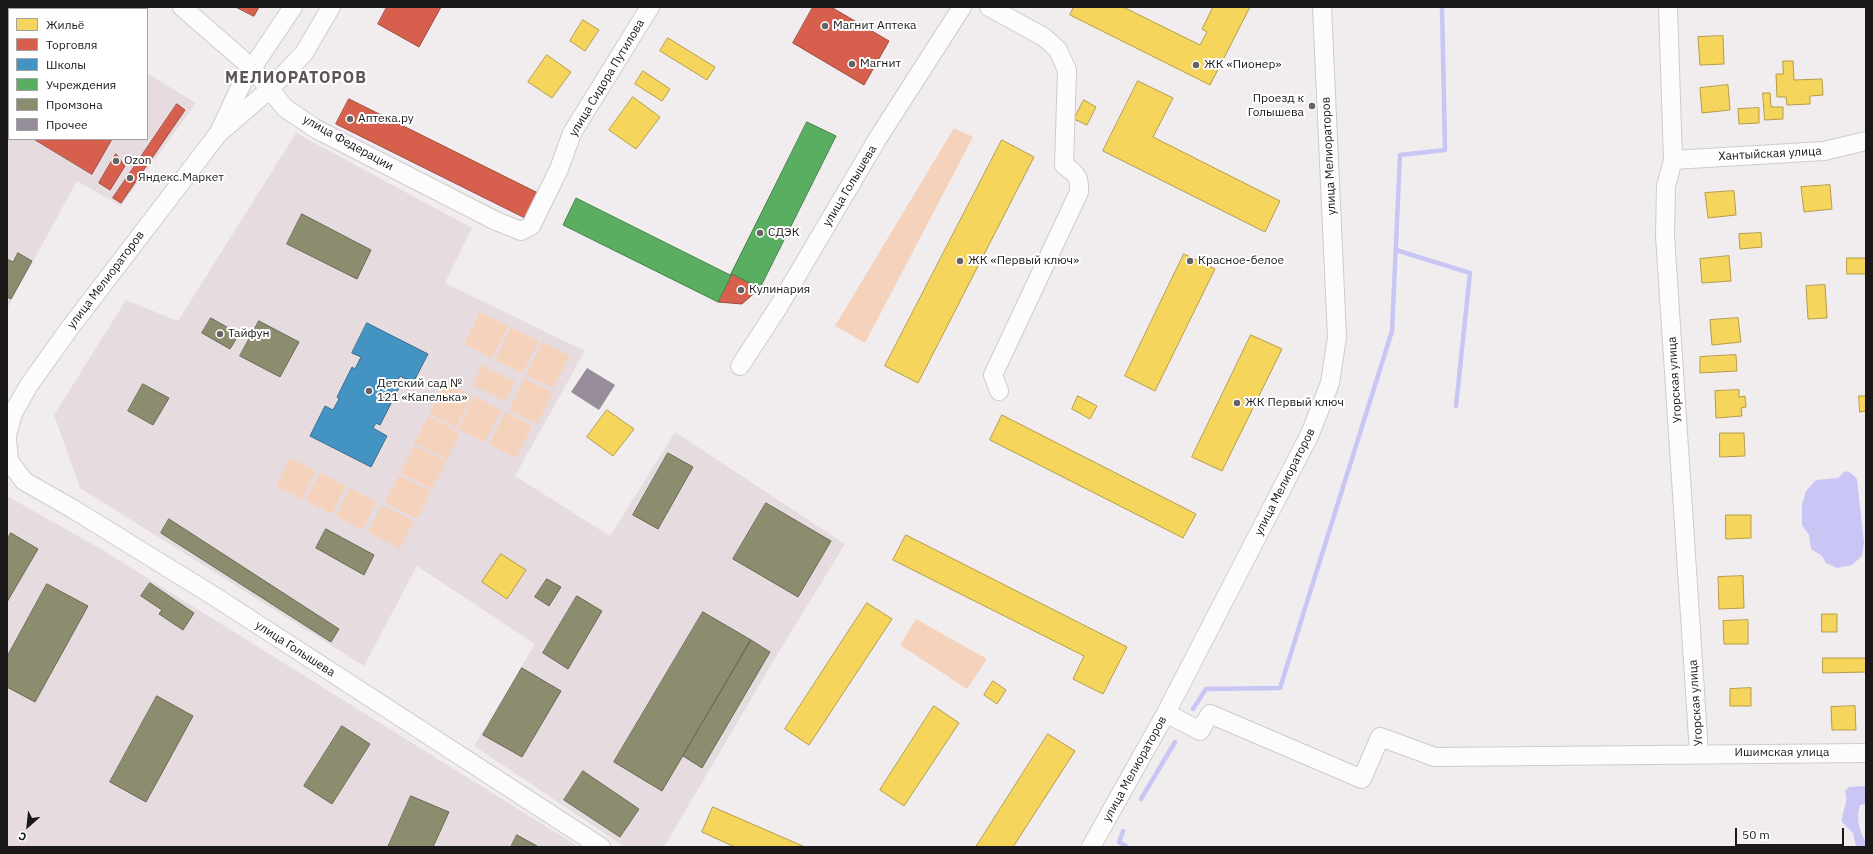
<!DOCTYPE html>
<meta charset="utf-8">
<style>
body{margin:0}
#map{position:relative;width:1873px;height:854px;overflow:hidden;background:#f1edef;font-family:"IBM Plex Sans",sans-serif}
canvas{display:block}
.frame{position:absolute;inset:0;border:8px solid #1b1819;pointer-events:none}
.legend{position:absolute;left:8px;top:8px;width:140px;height:132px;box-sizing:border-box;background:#fff;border:1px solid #a4a3a3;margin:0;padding:5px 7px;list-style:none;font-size:12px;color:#1b1819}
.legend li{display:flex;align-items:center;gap:8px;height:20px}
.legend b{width:20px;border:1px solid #a4a3a3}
.north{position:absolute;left:8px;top:806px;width:40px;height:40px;-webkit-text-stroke:3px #fff;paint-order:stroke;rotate:207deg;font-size:11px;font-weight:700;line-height:16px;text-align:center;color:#1b1819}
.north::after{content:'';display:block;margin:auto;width:14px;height:18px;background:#1b1819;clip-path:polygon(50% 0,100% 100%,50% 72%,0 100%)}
.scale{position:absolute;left:1735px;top:828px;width:109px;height:18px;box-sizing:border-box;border:2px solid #1b1819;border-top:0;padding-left:5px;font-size:12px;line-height:14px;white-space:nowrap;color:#1b1819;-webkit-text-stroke:3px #fff;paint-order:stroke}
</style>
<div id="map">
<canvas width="1873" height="854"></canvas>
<div class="frame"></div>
<ul class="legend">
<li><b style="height:11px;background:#f6d55c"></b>Жильё</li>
<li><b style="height:11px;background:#d6604d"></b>Торговля</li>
<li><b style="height:11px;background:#4393c3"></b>Школы</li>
<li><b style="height:11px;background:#5aae61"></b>Учреждения</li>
<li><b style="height:11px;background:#8c8c6e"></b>Промзона</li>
<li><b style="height:11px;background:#978c99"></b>Прочее</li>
</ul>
<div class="north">С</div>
<div class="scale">50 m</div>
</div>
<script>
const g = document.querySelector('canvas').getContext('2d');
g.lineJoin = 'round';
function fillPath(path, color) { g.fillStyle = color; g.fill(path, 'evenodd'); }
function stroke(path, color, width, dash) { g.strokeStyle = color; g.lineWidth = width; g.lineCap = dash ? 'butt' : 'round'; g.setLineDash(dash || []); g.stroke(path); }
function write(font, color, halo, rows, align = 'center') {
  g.font = font + ' "IBM Plex Sans",sans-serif'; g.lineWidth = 4; g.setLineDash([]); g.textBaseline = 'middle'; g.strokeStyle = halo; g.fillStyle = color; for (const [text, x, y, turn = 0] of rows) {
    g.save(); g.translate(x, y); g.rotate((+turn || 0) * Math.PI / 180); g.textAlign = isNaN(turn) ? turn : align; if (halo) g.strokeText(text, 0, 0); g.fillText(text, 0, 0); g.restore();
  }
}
const built = new Path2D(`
 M7 7H41L44 9H9V139H147V73L196 103 121 206 77 181 7 309Z
 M296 133 472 228 445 283 585 351 515 476 610 536 675 432 845 544 777 655 664 847H625L474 746 535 644 417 566 364 666 80 488 54 415 126 300 178 321Z
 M7 496 101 549 579 847H7Z`);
const green = new Path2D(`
 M954 128 973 137 865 343 835 326Z
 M480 312 508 326 492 358 464 344Z
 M511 327 539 341 522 373 495 360Z
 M542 342 570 356 553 388 526 375Z
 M482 365 515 381 505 401 472 385Z
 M525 378 553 392 537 424 509 410Z
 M445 382 472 396 456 428 429 414Z
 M474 396 501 410 485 442 458 429Z
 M505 412 532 426 516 458 489 444Z
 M428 416 460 433 447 460 414 443Z
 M414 445 446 462 432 489 400 473Z
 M290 458 316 471 302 499 276 486Z
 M320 473 346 486 332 514 305 500Z
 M399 475 431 491 417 519 385 502Z
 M350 488 377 502 362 530 336 516Z
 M382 505 414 521 400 549 368 532Z
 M916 619 987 659 967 689 900 645Z`);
const water = new Path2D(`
 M1845 471 1851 473 1857 479 1864 543 1862 556 1852 565 1837 568 1826 563 1822 556 1811 549 1809 535 1802 525V505L1806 491 1816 480 1838 478Z
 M1866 786V804L1860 805C1857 812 1858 825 1861 832 1863 838 1866 840 1866 847H1856L1853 833 1842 822C1842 808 1849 805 1845 791L1849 787Z`);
const homes = new Path2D(`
 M1074 7H1123L1200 45 1207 32 1202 29 1213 7H1250L1210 85 1070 15Z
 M583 20 599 30 585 51 570 41Z
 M1723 36 1724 64 1700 65 1698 37Z
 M668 38 715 67 707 80 660 51Z
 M547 55 571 72 552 98 528 82Z
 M1783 61H1793L1794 80 1822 79 1823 95 1810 96V104L1787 105 1786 97H1777L1776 74H1783Z
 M643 71 670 89 662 101 635 84Z
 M1138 81 1173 98 1153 137 1280 201 1265 232 1103 151Z
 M1728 85 1730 110 1702 113 1700 88Z
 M1763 93H1770L1771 107H1783V119L1765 120Z
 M633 97 660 117 636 149 609 130Z
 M1084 100 1096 107 1087 125 1074 119Z
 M1759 108V123L1739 124 1738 109Z
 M1002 140 1034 157 918 383 885 366Z
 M1830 185 1832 209 1804 212 1801 187Z
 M1734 191 1736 215 1708 218 1705 193Z
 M1761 233 1762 247 1740 249 1739 234Z
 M1184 254 1215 269 1155 391 1125 376Z
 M1729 256 1731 281 1702 283 1700 259Z
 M1847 258H1866V274H1847Z
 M1825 285 1827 318 1808 319 1806 286Z
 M1738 318 1741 342 1712 345 1710 320Z
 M1251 335 1282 349 1222 471 1192 457Z
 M1736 355 1737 371 1700 373V357Z
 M1739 390V397L1745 396 1746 407 1741 408 1742 416 1716 418 1715 391Z
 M1078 396 1097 406 1090 419 1072 409Z
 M1859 396H1866V411L1860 412Z
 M607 410 634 429 613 456 587 437Z
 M1002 415 1196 514 1183 538 990 440Z
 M1720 433H1744L1745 456 1720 457Z
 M1726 515H1751V538L1726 539Z
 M906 535 1127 647 1103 694 1073 679 1084 656 893 560Z
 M501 554 526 570 507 599 482 582Z
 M1743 576 1744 608 1719 609 1718 577Z
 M867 603 892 619 809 745 785 729Z
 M1822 614H1837V632H1822Z
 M1748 620V644H1724L1723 621Z
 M1823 658H1866V672L1823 673Z
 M993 681 1006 690 997 704 984 695Z
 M1751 688V706H1730V689Z
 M934 706 959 723 904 806 880 790Z
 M1855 706 1856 730H1832L1831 707Z
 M1048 734 1075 751 1013 847H976Z
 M713 807 805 847H735L702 832Z`);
const shops = new Path2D(`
 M236 7H259L254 16Z
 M387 7H441L419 47 378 24Z
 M813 7H831L889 41 864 85 793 43Z
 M349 99 540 194 527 219 336 124Z
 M177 104 185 110 121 203 113 198Z
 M34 139H112L92 174Z
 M116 154 125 166 110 190 99 183Z
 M732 274 760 288 742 304 718 302Z`);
const schools = new Path2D(`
 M367 323 428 354 413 383 400 376 397 382 401 384 380 425 376 423 373 428 387 436 371 467 310 436 325 406 333 410 339 399 337 397 352 367 355 369 361 357 352 353Z`);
const public = new Path2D(`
 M807 122 836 136 760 288 732 274 718 302 563 225 576 198 730 275Z`);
const industry = new Path2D(`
 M302 214 371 250 357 279 287 244Z
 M18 253 32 261 11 299 7 297V259L13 262Z
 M211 318 239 334 230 349 202 333Z
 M259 321 299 342 280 377 240 356Z
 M143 384 169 398 153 425 128 411Z
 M668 453 693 467 658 529 633 515Z
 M766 503 831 541 798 597 733 559Z
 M169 519 339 629 331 642 161 533Z
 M326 529 374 555 364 575 316 548Z
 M11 533 38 549 7 602V540Z
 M547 579 561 587 549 606 535 597Z
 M150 583 194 613 183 630 159 614 162 610 141 596Z
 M47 584 88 606 35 702 7 687V657Z
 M577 596 602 611 568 669 543 653Z
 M703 612 751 640 662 791 614 762Z
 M751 640 770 652 702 768 683 756Z
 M522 668 561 691 522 757 483 735Z
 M157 696 193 716 146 802 110 782Z
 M342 726 370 744 332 804 304 786Z
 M583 771 639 809 620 837 564 800Z
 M411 796 449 812 433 847H388Z
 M517 835 537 846 536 847H511Z`);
const stream = new Path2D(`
 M1396 250 1470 273 1456 406
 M1193 709 1206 689 1280 688 1392 331 1400 155 1445 150 1442 7
 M1141 799 1175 742
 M1123 831 1119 842 1127 847`);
const building = new Path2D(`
 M587 368 615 385 599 410 571 392Z`);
const minor = new Path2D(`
 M182 7 252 68 285 108 316 129 496 221 521 231 531 226 559 169 572 133 650 7
 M989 7 1044 37 1058 50 1067 70 1064 165C1076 174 1080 176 1079 192L993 375 999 391
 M1668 7 1673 160 1666 186 1665 235 1699 753
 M221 128 242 83 293 7
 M1673 160 1824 151 1866 141
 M740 366 779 306 878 138 962 7
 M7 435 13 413 29 385 69 329 218 134 270 89 304 53 331 7
 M7 439 9 461 24 481 73 509 217 598 601 847
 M1166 713 1200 731 1210 714 1362 779 1380 737 1435 757 1866 753
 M1091 847 1166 713 1310 434 1330 383 1337 337 1322 7`);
const markers = [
 [825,26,4,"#666364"],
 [852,64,4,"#666364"],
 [1196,65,4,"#666364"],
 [1312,106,4,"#666364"],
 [350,119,4,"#666364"],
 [116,161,4,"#666364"],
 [130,178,4,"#666364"],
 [760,233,4,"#666364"],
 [960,261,4,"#666364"],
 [1190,261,4,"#666364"],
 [741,290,4,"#666364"],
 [220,334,4,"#666364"],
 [369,391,4,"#666364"],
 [1237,403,4,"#666364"]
];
const poiNames = [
 ["Магнит Аптека",833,26],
 ["Магнит",860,64],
 ["ЖК «Пионер»",1204,65],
 ["Проезд к",1304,99,"right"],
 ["Голышева",1304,113,"right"],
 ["Аптека.ру",358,119],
 ["Ozon",124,161],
 ["Яндекс.Маркет",138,178],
 ["СДЭК",768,233],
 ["ЖК «Первый ключ»",968,261],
 ["Красное-белое",1198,261],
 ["Кулинария",749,290],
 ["Тайфун",228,334],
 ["Детский сад №",377,384],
 ["121 «Капелька»",377,398],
 ["ЖК Первый ключ",1245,403]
];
const streetNames = [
 ["улица Сидора Путилова",607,78,-59],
 ["улица Федерации",348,143,29],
 ["Хантыйская улица",1770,154,-3],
 ["улица Мелиораторов",1329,156,-93],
 ["улица Голышева",850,186,-59],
 ["улица Мелиораторов",106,280,-53],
 ["Угорская улица",1675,380,-94],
 ["улица Мелиораторов",1285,482,-63],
 ["улица Голышева",295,649,33],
 ["Угорская улица",1696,703,-94],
 ["Ишимская улица",1782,753],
 ["улица Мелиораторов",1135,769,-61]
];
const districtNames = [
 ["МЕЛИОРАТОРОВ",296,78]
];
fillPath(built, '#e6dce0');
fillPath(green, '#f4d2bb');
fillPath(water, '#c9c6f5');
fillPath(homes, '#f6d55c');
stroke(homes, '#b49c48', 1);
fillPath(shops, '#d6604d');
stroke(shops, '#9e4a3d', 1);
fillPath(schools, '#4393c3');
stroke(schools, '#376e90', 1);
fillPath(public, '#5aae61');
stroke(public, '#47814b', 1);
fillPath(industry, '#8c8c6e');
stroke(industry, '#6a6954', 1);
stroke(stream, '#c9c6f5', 4.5);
fillPath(building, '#978c99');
stroke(minor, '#cecbcd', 20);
stroke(minor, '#fdfcfd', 18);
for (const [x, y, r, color] of markers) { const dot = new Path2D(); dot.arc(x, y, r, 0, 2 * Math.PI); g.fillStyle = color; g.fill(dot); stroke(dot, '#fff', 1.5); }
write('12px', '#1b1819', '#fff', poiNames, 'left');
write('12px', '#1b1819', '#fff', streetNames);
g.letterSpacing = '1px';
write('bold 16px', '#5b5557', '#fff', districtNames);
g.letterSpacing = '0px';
</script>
